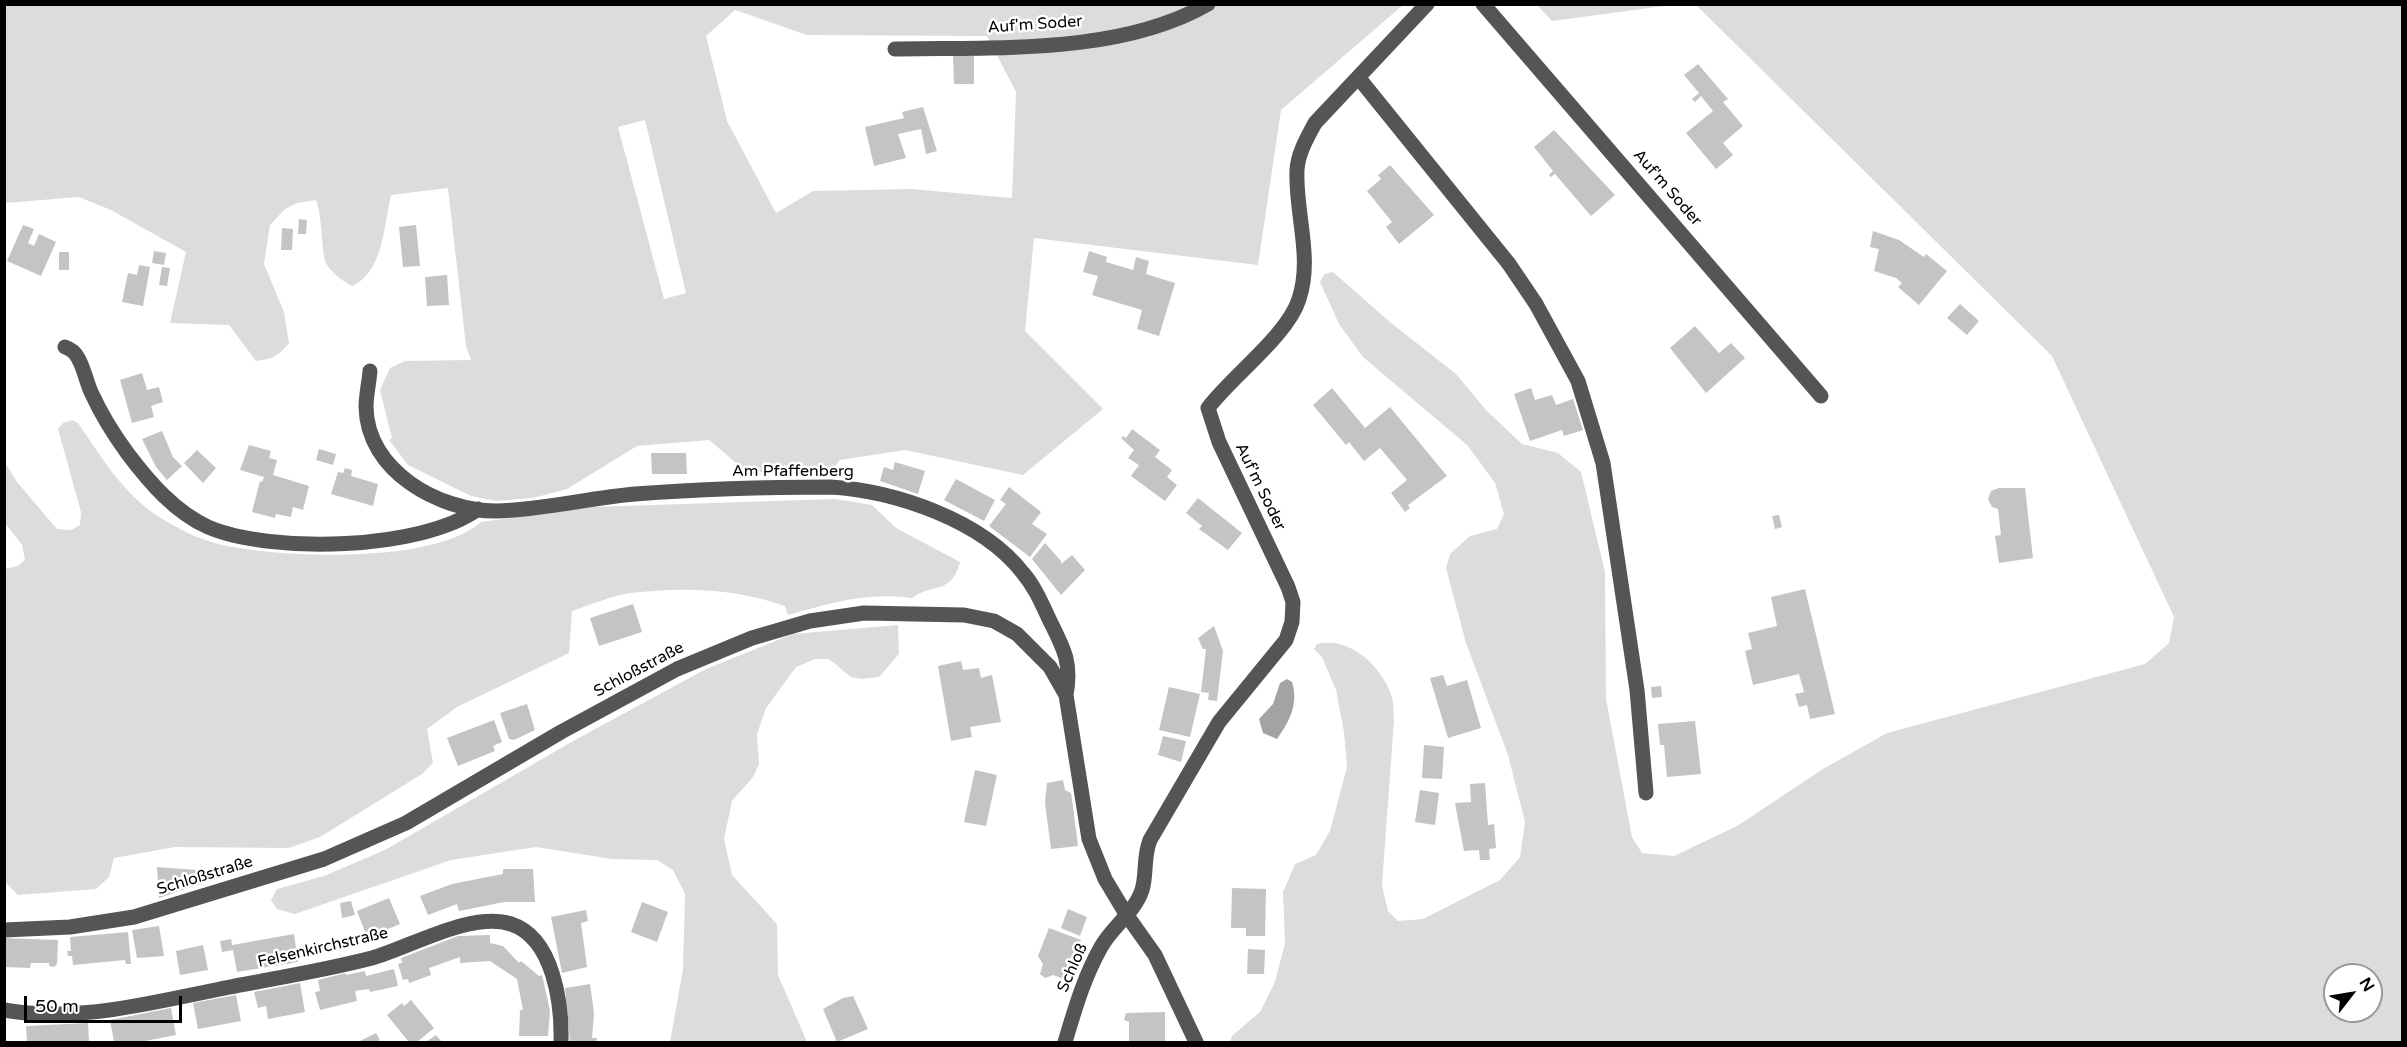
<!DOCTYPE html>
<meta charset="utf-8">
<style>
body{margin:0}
#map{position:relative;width:2407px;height:1047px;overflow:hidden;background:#fff;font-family:"Varela Round",sans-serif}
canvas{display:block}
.frame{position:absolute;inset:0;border:6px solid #000;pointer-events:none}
.north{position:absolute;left:2323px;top:963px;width:60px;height:60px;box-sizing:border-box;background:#fff;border:2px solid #999;border-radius:50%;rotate:59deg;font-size:16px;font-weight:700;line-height:24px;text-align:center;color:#000}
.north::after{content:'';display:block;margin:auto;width:21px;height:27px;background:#000;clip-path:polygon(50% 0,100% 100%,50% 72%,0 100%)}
.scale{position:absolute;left:24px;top:996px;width:158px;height:27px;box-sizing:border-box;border:3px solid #000;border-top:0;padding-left:8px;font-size:18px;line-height:21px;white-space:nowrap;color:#000;-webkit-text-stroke:4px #fff;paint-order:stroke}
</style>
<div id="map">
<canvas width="2407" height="1047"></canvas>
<div class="frame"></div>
<div class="north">N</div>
<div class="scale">50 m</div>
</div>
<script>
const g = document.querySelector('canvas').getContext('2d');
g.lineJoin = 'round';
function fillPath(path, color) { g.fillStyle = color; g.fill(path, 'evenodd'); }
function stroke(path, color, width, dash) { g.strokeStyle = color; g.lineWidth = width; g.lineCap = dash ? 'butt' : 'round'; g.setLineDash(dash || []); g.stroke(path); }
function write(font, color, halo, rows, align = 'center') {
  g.font = font + ' "Varela Round",sans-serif'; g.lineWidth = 5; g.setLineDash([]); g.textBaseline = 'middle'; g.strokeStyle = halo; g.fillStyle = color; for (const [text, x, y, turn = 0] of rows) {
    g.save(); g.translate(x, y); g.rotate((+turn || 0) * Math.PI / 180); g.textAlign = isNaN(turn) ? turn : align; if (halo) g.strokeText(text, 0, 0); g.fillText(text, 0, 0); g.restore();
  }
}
const green = new Path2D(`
 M5 5H1403L1281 110 1258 265 1034 238 1025 331 1103 409 1023 475 905 450 840 460 830 473 747 472 709 440 637 446 567 489 533 498 496 501 471 496 408 465 389 440 392 438 380 390 390 368 405 361 471 360 466 346 448 188 391 195C384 225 383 273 352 286 343 281 331 273 326 263 321 252 323 219 316 200L297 203 285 209 270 225 264 264 284 312 289 343C279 356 272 359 256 361L229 325 170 323 186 252 111 210 79 197 5 203ZM735 10 807 35 987 36 1016 92 1012 198 911 189 813 191 776 213 727 121 706 36ZM645 120 686 293 664 299 618 127Z
 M1537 5H1671L1552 21Z
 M1696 5H2402V1042H1230L1232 1036 1260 1012 1275 982 1285 943 1283 892 1295 864 1316 855 1330 831 1347 767 1344 732 1336 690 1322 657 1314 649 1317 644C1351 636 1382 667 1392 697 1394 704 1393 713 1394 720L1382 885 1388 911 1398 921 1423 919 1500 880 1520 857 1525 822 1508 755 1466 643 1446 568 1450 554 1470 536 1497 529 1504 514 1495 483 1479 461 1467 445 1363 357 1339 324 1320 282 1324 274 1333 272 1391 323 1456 374 1486 410 1522 444 1558 453 1581 472 1605 572 1606 699 1632 837 1642 853 1674 856 1737 826 1823 769 1887 733 2145 664 2169 643 2174 617 2052 356ZM2335 975H2371V1011H2335Z
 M72 420 78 423C101 456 123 494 158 516 180 531 207 543 233 547 292 558 436 563 481 522L592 507 835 499 872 505 896 528 960 562C951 596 933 582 912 598 865 592 832 603 788 615L785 606C735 588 682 587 630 593 611 596 590 605 572 611L569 653 457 707 427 729 433 763 422 774 320 837 289 848 175 847 114 858 109 877 96 889 18 895 4 881V569L18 566 25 560 22 545 5 523 4 461 17 482 57 529 71 530 80 525 81 512 58 429 63 423Z
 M898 625 899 654 879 677 861 679 851 677 829 659H815L796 667 766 708 757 734 759 764 753 777 732 801 724 839 732 875 777 924 778 975 807 1042H670L683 969 685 894 673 870 657 860 612 859 536 847 451 860 295 914 277 909 271 900 277 889 324 876 385 850 575 740 706 669 793 634Z`);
const water = new Path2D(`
 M1287 679 1292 682C1299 704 1289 722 1277 739L1263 733 1259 719 1273 704 1280 683Z`);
const building = new Path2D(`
 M953 56H974V84H954Z
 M1698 64 1728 99 1723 102 1743 126 1723 143 1733 155 1716 169 1686 133 1713 111 1701 96 1695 102 1692 99 1699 93 1684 75Z
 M923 107 937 151 926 154 921 129 898 134 906 158 874 166 865 127 904 118 902 112Z
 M1554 130 1615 195 1591 216 1555 174 1551 177 1549 175 1553 171 1534 147Z
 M1390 165 1434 215 1399 244 1386 227 1392 222 1367 191 1381 179 1378 175Z
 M299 219 307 220 306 234H298Z
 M23 225 34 229 28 243 34 246 39 234 56 242 41 276 7 261Z
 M416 225 420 266 403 267 399 227Z
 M282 228 293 229 292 250H281Z
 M1873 231 1899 240 1924 257 1926 254 1947 271 1919 305 1898 287 1902 283 1896 278 1874 271 1879 249 1870 247Z
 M154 251 166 253 164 265 152 263Z
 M1089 251 1107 257 1106 262 1133 270 1136 257 1149 261 1146 274 1175 283 1159 336 1137 329 1142 310 1092 295 1098 276 1083 272Z
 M59 252H69V270H59Z
 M139 265 150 267 143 306 122 302 128 273 137 275Z
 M162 267 170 268 167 286 159 285Z
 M447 275 449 305 427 306 425 277Z
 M1960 304 1979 321 1967 335 1947 318Z
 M1695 326 1719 353 1731 343 1745 358 1706 393 1670 348Z
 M142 373 147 390 159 387 163 402 151 406 154 417 132 423 120 380Z
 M1332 388 1365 428 1390 407 1447 476 1408 505 1410 508 1405 512 1391 493 1407 480 1380 448 1364 461 1349 442 1346 445 1313 405Z
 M1531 388 1535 400 1552 395 1556 405 1573 399 1583 430 1564 436 1562 430 1530 441 1514 394Z
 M1132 429 1160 450 1155 457 1172 470 1167 477 1177 485 1165 501 1131 476 1139 465 1128 458 1134 450 1121 438 1123 436 1126 438Z
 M162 431 173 457 182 466 167 480 156 467 142 439Z
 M249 445 271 451 269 458 277 460 273 475 309 486 303 510 293 507 291 517 276 514 275 518 252 512 260 481 262 482 264 477 240 470Z
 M319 449 336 454 333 465 316 460Z
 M197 450 216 468 203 483 184 463Z
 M651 453H686L687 474H652Z
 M895 462 925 471 918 494 880 481 884 467 893 470Z
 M345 468 352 470 351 476 378 484 373 506 331 494 338 472 343 473Z
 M956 479 995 500 984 521 944 500Z
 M1009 487 1041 512 1032 524 1047 534 1030 557 989 526 1006 504 1000 500Z
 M1999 488H2025L2033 558 1999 563 1995 536 2001 535 1998 509 1992 507 1988 499 1991 491Z
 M1198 498 1242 533 1228 550 1199 529 1202 526 1186 513Z
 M1779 515 1782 527 1775 529 1772 516Z
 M1045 543 1061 561V564L1072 555 1085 570 1061 595 1032 559Z
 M1805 589 1835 714 1810 719 1807 705 1799 707 1795 694 1804 692 1799 674 1753 685 1745 651 1752 649 1748 633 1777 626 1771 597Z
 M633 604 642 632 599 646 590 618Z
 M1214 626 1223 651 1217 701 1208 700 1209 693 1201 692 1206 649H1203L1198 638Z
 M961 661 963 670 979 668 981 678 992 675 1001 722 970 727 972 737 951 741 938 666Z
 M1443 675 1447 686 1467 680 1481 728 1448 738 1430 678Z
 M1661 686 1662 697 1652 698 1651 687Z
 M1169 687 1200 694 1190 737 1159 730Z
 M527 704 535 730 514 740 509 739 500 713Z
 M494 720 502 742 493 746 495 751 458 766 447 738Z
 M1695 721 1701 774 1667 777 1664 745H1660L1658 724Z
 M1163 736 1186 741 1181 762 1158 755Z
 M1424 745 1444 747 1442 779 1422 778Z
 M975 770 997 775 986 826 964 822Z
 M1063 780 1065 790 1071 793 1072 799 1078 846 1051 849 1045 803 1047 783Z
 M1485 783 1488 825 1494 824 1496 848 1489 849 1490 860H1480L1479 850 1464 851 1455 803 1471 802 1470 784Z
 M1420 790 1439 793 1435 825 1415 822Z
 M157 867 209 871 210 876H206V882L159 898Z
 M503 869H533L535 902H504L459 911 457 904 428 915 420 896 452 884 503 874Z
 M1232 888 1266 889 1265 936H1246V928H1231Z
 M389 898 400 924 388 929 385 936 379 933 367 937 357 911Z
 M351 901 355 915 342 918 340 903Z
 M642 902 668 912 657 942 631 932Z
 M1068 909 1087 917 1080 936 1061 928Z
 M586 910 588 921 581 923 587 967 562 973 551 917Z
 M159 926 164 956 137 958 132 930Z
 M1049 928 1081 940 1066 980 1053 975 1045 978 1040 974 1043 964 1038 956Z
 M128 932 131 964H126L125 960 73 965 72 956H68L67 951H71L70 937Z
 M294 934 298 962 237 972 233 950 222 952 220 941 231 939 232 945Z
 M490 935V943L503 946 519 963 521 961 539 976 542 975 550 1011 548 1036H519L520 1010H523L517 979 490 961 460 963V957L429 968 431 975 409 983 408 979 403 980 398 964 402 963 401 958 458 936Z
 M4 938 58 940 57 964 54 967 49 966V963H31L30 968 4 967Z
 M203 945 208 970 180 975 176 951Z
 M1248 949 1265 950 1264 974H1247Z
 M394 969 398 986 370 992 369 989 355 991 357 1001 320 1010 315 992 320 991 318 980 346 973V975L365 971 366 976Z
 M300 983 305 1012 268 1019 266 1006 258 1008 254 992Z
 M590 984 594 1013 592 1038H597L596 1042H570L565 988Z
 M236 995 241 1021 198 1029 193 1003Z
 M853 996 868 1029 837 1042 823 1009 843 998Z
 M411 1000 434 1028 417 1042H409L387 1015 402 1003 404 1006Z
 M171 1008 176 1035 140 1042H114L110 1020Z
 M1165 1012V1042H1129V1022L1124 1020 1126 1013Z
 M88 1023 89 1042H27L26 1026Z
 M376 1033 380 1040 376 1042H358Z
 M436 1035 442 1042H426Z`);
const minor = new Path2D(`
 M1483 4 1821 396
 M895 49C995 47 1119 55 1208 4
 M1358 77 1509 264 1536 304 1578 381 1603 463 1637 690 1646 793
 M65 347C71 349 75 352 78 358 84 368 86 381 91 392 101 414 114 435 128 454 150 483 175 512 208 527 271 554 422 550 478 509
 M370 371C369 383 366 396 366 407 367 471 439 511 496 511 542 510 589 498 635 494 700 489 766 487 831 487 895 491 982 520 1023 573 1035 587 1042 604 1050 621 1064 649 1072 663 1066 695
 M4 930 70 927 134 917 324 859 406 823 561 732 677 669 752 638 810 621 864 613 964 615 994 621 1017 634 1050 667 1066 695 1089 839 1105 879 1126 914 1155 955 1196 1042
 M4 1010C77 1023 149 1003 220 989 270 979 322 971 372 958 411 947 471 911 511 924 554 938 562 1005 561 1042
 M1065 1042C1075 1009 1084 977 1101 947 1112 927 1135 912 1142 890 1147 874 1143 857 1150 840L1219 722 1286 640 1292 622 1293 602 1288 587 1219 442 1208 408C1232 376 1288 335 1299 299 1313 257 1295 213 1297 170 1298 153 1307 138 1315 123L1427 4`);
const streetNames = [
 ["Auf'm Soder",1035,25,-4],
 ["Auf'm Soder",1667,188,49],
 ["Am Pfaffenberg",793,472],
 ["Auf'm Soder",1260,487,64],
 ["Schloßstraße",639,670,-28],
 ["Schloßstraße",205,876,-17],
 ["Felsenkirchstraße",323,948,-13],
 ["Schloß",1073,968,-66]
];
fillPath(green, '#dcdcdc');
fillPath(water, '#a3a3a3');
fillPath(building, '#c4c4c4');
stroke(minor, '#555', 15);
write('16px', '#000', '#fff', streetNames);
</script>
